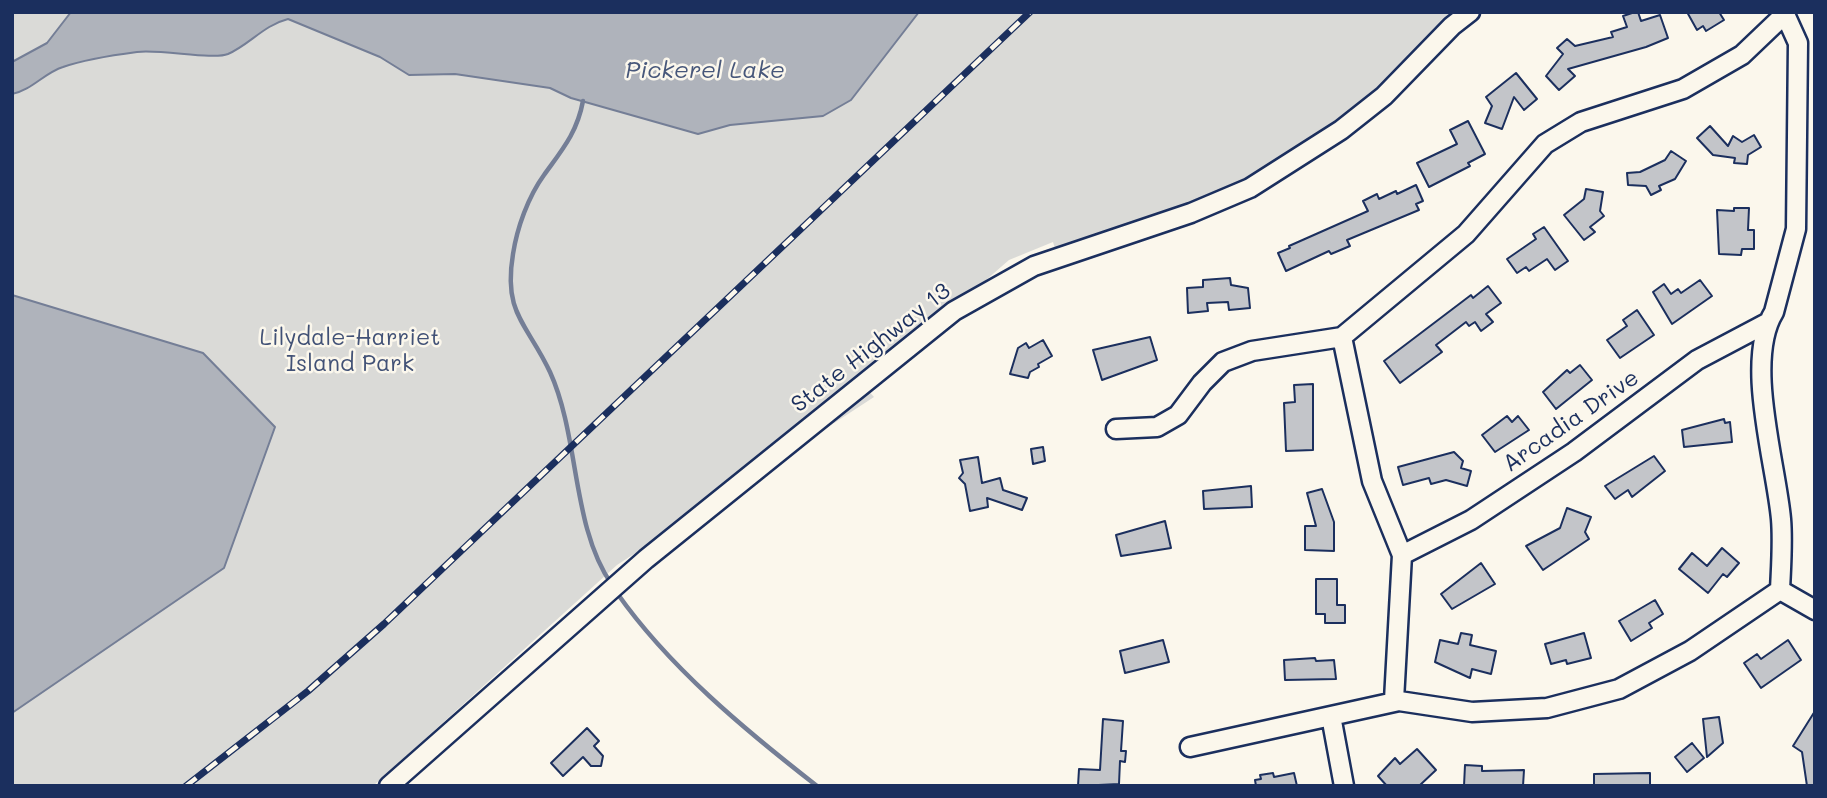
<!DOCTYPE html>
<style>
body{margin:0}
#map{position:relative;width:1827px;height:798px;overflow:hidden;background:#fbf7ec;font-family:Mali,sans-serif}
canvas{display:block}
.frame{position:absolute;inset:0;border:14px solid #1b2f5e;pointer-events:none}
</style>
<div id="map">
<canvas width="1827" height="798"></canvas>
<div class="frame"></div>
</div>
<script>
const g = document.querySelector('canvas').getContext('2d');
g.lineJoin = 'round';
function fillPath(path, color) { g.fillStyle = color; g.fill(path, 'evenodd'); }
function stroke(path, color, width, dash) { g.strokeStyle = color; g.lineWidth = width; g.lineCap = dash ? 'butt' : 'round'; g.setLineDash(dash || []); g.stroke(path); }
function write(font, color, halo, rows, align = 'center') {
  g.font = font + ' Mali,sans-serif'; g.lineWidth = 5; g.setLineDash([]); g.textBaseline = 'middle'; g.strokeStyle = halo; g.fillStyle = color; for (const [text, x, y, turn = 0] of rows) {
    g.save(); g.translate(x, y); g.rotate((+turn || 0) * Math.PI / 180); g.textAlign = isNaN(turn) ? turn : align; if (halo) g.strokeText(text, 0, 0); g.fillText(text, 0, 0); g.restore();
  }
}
const green = new Path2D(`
 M12 12H1465L1329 140 1202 209 1059 262 1053 242 1009 260 864 386 874 397 617 565 373 786H12Z`);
const water = new Path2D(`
 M71 12H919L851 100 823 116 730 125 698 134 571 98 550 88 455 74 409 75 380 57 288 19C264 25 249 45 228 54 213 60 161 49 137 52 114 55 86 59 63 67 44 73 32 90 12 94V62L47 43Z
 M12 295 203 353 275 427 224 568 12 713Z`);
const stream = new Path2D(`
 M583 101C577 133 562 150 544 175 528 197 517 228 513 254 503 314 527 323 550 372 580 438 571 526 612 585
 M617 593C669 667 745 730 817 786`);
const building = new Path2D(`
 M1635 12H1638L1641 21 1660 15 1668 38 1646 47 1568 69 1575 76 1559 90 1546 76 1563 54 1557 48 1567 39 1575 46 1613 37 1611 32 1627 27 1623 16Z
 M1687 12H1719L1724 20 1706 31 1703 26 1697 30Z
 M1516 73 1537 99 1524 110 1514 97 1502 129 1485 123 1492 106 1486 97Z
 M1468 121 1485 154 1468 163 1470 166 1429 187 1417 163 1457 144 1450 130Z
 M1710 126 1728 146 1733 136 1742 142 1754 135 1761 147 1748 155 1747 164 1734 163 1735 158 1713 155 1697 138Z
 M1671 151 1686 161 1675 179 1659 186 1661 190 1651 195 1646 186 1628 185 1627 173 1640 172 1665 160Z
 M1416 185 1423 201 1416 204 1419 210 1347 240 1350 246 1331 254 1329 251 1286 271 1278 253 1290 248 1289 246 1368 211 1363 201 1377 194 1379 199 1396 191 1397 194Z
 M1586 189 1603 192 1600 211 1604 216 1590 227 1595 232 1584 240 1564 215 1584 199Z
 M1734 208H1749L1748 230H1754V249H1742L1741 255 1719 254 1717 210 1734 211Z
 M1544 227 1568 261 1555 270 1547 259 1529 271 1526 267 1517 273 1507 259 1536 239 1533 234Z
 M1230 278 1231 285 1248 288 1250 308 1229 310 1228 302 1207 303 1208 311 1188 313 1187 288 1203 287V280Z
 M1700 280 1712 296 1672 324 1653 292 1664 284 1671 294 1678 289 1681 293Z
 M1488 286 1501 303 1486 314 1493 322 1481 331 1475 322 1469 326 1466 322 1436 345 1442 352 1400 383 1384 361 1471 295 1473 298Z
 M1637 310 1654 335 1620 358 1607 340 1627 326 1623 320Z
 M1150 337 1157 360 1102 380 1093 350Z
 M1043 340 1052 356 1038 364 1039 367 1030 372 1028 378 1010 374 1018 348 1026 343 1029 348Z
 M1580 365 1592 380 1556 409 1543 392 1567 370 1570 373Z
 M1313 384V450L1286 451 1284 403 1295 402 1294 385Z
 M1507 416 1512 422 1518 416 1529 430 1495 452 1482 435Z
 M1724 419 1725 423 1730 422 1732 442 1684 447 1682 430Z
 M1043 447 1045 461 1033 464 1031 449Z
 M1454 452 1463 461 1461 468 1471 471 1467 486 1446 480 1431 484 1429 478 1403 485 1398 467Z
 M1654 456 1665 471 1632 497 1628 490 1615 499 1605 486Z
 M978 457 982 483 1000 478 1003 490 1027 498 1022 510 987 498 988 507 970 511 965 484 959 478 963 473 960 460Z
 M1251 486 1252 507 1204 509 1203 491Z
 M1322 489 1334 522V551L1305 550V526H1316L1307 493Z
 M1567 508 1591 517 1585 532 1589 539 1543 570 1526 546 1560 528Z
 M1165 521 1171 548 1121 556 1116 535Z
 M1722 548 1739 563 1727 577 1723 574 1708 593 1679 569 1692 553 1707 566Z
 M1481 563 1495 584 1452 609 1441 594Z
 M1316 579H1337V605H1345V623H1325V614H1316Z
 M1655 600 1663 614 1649 623 1652 628 1631 641 1619 621Z
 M1461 633 1472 635 1470 645 1496 651 1491 674 1472 669 1470 678 1435 662 1440 640 1458 644Z
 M1584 633 1591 658 1567 664 1566 660 1551 664 1545 644Z
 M1163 640 1169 662 1125 673 1120 651Z
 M1788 640 1801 660 1761 688 1744 663 1757 654 1761 659Z
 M1315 658 1316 661 1334 660 1336 679 1285 680 1284 660Z
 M1815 711V786H1807L1802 752 1793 746Z
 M1719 717 1723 743 1707 757 1703 719Z
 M1103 719 1123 721 1121 751H1126L1125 762 1120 761 1119 784 1078 786 1079 769 1100 770Z
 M587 728 599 741 594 746 603 756 601 766H591L583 757 563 776 551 763Z
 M1692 743 1704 758 1687 772 1675 757Z
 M1417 749 1436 770 1419 786H1387L1378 776 1395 758 1400 764Z
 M1465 765 1482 766V771L1524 770 1523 786H1464Z
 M1273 773 1274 777 1294 773 1297 786H1256L1255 780 1261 779 1260 775Z
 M1650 773V786H1594V774Z`);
const minor = new Path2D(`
 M1342 337 1372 481 1402 555 1394 700 1399 701
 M1116 429 1157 427 1178 415 1202 383 1223 362 1252 351 1342 337 1466 234 1545 144 1581 122 1683 89 1742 55 1785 14
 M1402 555 1471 520 1574 452 1697 360 1767 323
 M1780 590C1781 567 1783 542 1781 519 1776 463 1744 361 1774 312L1796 229 1798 43 1784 12
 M1780 590 1815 610
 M1331 716 1344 786
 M1190 747 1399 701 1472 712 1547 708 1619 689 1690 651 1780 590
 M389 786 646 559 954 311 1034 266 1191 213 1250 188 1341 130 1384 96 1452 26 1470 12`);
const rail = new Path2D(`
 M186 786 308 691 384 624 1030 12`);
const parkNames = [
 ["Lilydale-Harriet",350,338],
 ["Island Park",350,364]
];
const streetNames = [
 ["State Highway 13",871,348,-38],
 ["Arcadia Drive",1571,421,-35]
];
const waterNames = [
 ["Pickerel Lake",705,71]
];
fillPath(green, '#dadad7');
fillPath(water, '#afb3bb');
stroke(water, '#747e96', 2);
stroke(stream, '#747e96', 4.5);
fillPath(building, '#c3c5c9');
stroke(building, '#1b2f5e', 2);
stroke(minor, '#1b2f5e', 23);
stroke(minor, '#fbf7ec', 18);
stroke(rail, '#1b2f5e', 7);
stroke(rail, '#fbf7ec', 4.5, [13]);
write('23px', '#415176', '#fbf7ec', parkNames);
write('23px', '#1b2f5e', '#fbf7ec', streetNames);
write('italic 24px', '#47577a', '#fbf7ec', waterNames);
</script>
